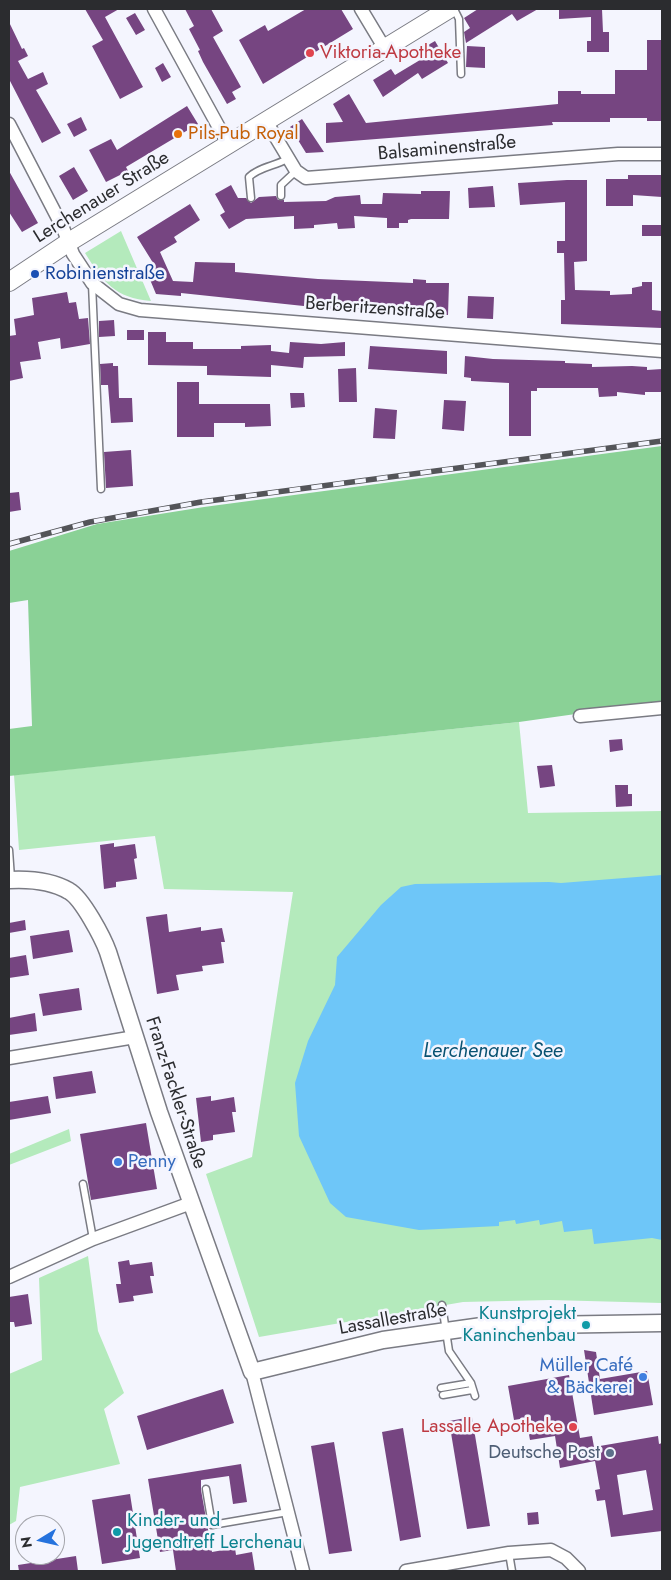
<!DOCTYPE html>
<meta charset="utf-8">
<style>
body{margin:0}
#map{position:relative;width:671px;height:1580px;overflow:hidden;background:#f4f5fe;font-family:Jost,sans-serif}
canvas{display:block}
.frame{position:absolute;inset:0;border:10px solid #2b2c2f;pointer-events:none}
.north{position:absolute;left:15px;top:1515px;width:50px;height:50px;box-sizing:border-box;background:#f4f5fe;border:1px solid #a4a5ab;border-radius:50%;rotate:261deg;font-size:14px;font-weight:700;line-height:20px;text-align:center;color:#2b2c2f}
.north::after{content:'';display:block;margin:auto;width:18px;height:22px;background:#2572dd;clip-path:polygon(50% 0,100% 100%,50% 72%,0 100%)}
</style>
<div id="map">
<canvas width="671" height="1580"></canvas>
<div class="frame"></div>
<div class="north">N</div>
</div>
<script>
const g = document.querySelector('canvas').getContext('2d');
g.lineJoin = 'round';
function fillPath(path, color) { g.fillStyle = color; g.fill(path, 'evenodd'); }
function stroke(path, color, width, dash) { g.strokeStyle = color; g.lineWidth = width; g.lineCap = dash ? 'butt' : 'round'; g.setLineDash(dash || []); g.stroke(path); }
function write(font, color, halo, rows, align = 'center') {
  g.font = font + ' Jost,sans-serif'; g.lineWidth = 5; g.setLineDash([]); g.textBaseline = 'middle'; g.strokeStyle = halo; g.fillStyle = color; for (const [text, x, y, turn = 0] of rows) {
    g.save(); g.translate(x, y); g.rotate((+turn || 0) * Math.PI / 180); g.textAlign = isNaN(turn) ? turn : align; if (halo) g.strokeText(text, 0, 0); g.fillText(text, 0, 0); g.restore();
  }
}
const green = new Path2D(`
 M121 231 151 301C115 298 103 282 85 253Z
 M519 722 528 813 662 811V1303L550 1300 463 1302 259 1337 206 1174 252 1157 293 892 164 889 155 836 19 850 14 775Z
 M69 1129 71 1141 9 1165V1154Z
 M88 1256 98 1331 124 1393 104 1409 120 1464 20 1487 16 1521 9 1525V1374L42 1360 39 1278Z`);
const forest = new Path2D(`
 M662 446V705L597 711 519 722 9 776V729L32 726 28 600 9 603V551L97 524 204 507Z`);
const water = new Path2D(`
 M662 875V1240L652 1238 594 1244 592 1229 564 1232 562 1221 540 1225 539 1220 516 1224 515 1220 499 1222V1226L419 1230 346 1217 330 1203 299 1136 295 1083 308 1041 335 985 337 957 381 905 401 887 415 884 549 882 561 883Z`);
const building = new Path2D(`
 M85 9H119L105 17 143 87 120 99 92 46 103 40Z
 M185 9H211L223 31 213 37 241 87 232 92 236 99 227 104 203 62 198 51 200 50 189 29 194 26Z
 M306 9H341L353 29 263 84 239 40 265 25 268 31Z
 M478 9H538L517 21 512 14 466 43 464 32 470 28 464 18Z
 M559 9H602L603 32H609V52H587V41H591V17L559 19Z
 M135 13 145 30 136 35 126 18Z
 M9 22 22 49 24 48 28 56 18 61 28 79 43 72 48 84 36 90 61 133 42 143 9 79Z
 M647 40H661V121H647V118H610V122H552L553 125 326 143V123L343 122 333 104 349 94 366 123 558 104V91H581V94H615V70H647Z
 M435 41 448 63 422 79 418 73 383 97 373 80 391 69 395 75 420 60 416 52Z
 M467 46 485 47V68L466 67Z
 M163 63 171 77 162 82 155 68Z
 M187 106 198 124 126 167 128 171 106 182 89 150 111 139 117 150Z
 M81 117 87 130 74 137 67 124Z
 M302 119 324 152 306 153 290 127Z
 M74 167 88 191 73 200 59 176Z
 M9 171 38 223 22 232 9 212Z
 M628 175H662V197L633 195V206H606V179H628Z
 M567 180H587V261L574 262 575 290 610 291V295L632 294V288L642 286V282H652V310L662 311V328L561 324V300H565L564 253H557V241H565V202L520 205 518 183Z
 M231 185 238 198H246L251 203 259 197 276 196 278 200H284V202L326 201 335 197 360 195 361 204H382L383 193 421 194V191H450L449 219H411L408 220V223H399V228H387V218L354 216 355 228 338 229 337 223 314 225V228L294 229V216L246 219 229 229 220 215 225 212 215 194Z
 M493 186 495 207 469 208 468 188Z
 M190 204 200 220 174 237 177 242 160 252 173 281 193 282 195 262 235 263V272L318 279 413 283V279L426 280V283H449L448 315 376 311V309H332L181 293V296L156 294 146 270 155 266 137 237Z
 M642 225H662V236H642Z
 M67 292 69 303 76 302 79 319 88 318 90 344 61 349 60 338 38 342 41 359 20 362 23 378 9 381V336L16 335 14 319 34 315 32 298Z
 M468 296 494 297 493 319 467 318Z
 M114 320 115 336 99 337V321Z
 M127 330H144V340H127Z
 M148 332H166V342H193V349H241V346L271 345V351L289 353 290 342 321 344 345 342V356L304 357 303 368 271 365V377L207 375V366L148 365Z
 M370 346 447 351V374L368 369Z
 M465 356 493 359 565 361V363L592 364V367L632 366 647 367V370L662 369V392H645V395L617 392V396L599 397 598 388H537V391H531V436H509V383L471 381V378L464 377Z
 M113 363V366H118L119 398H132L133 422 111 423 108 385H101L100 364Z
 M356 368 357 402H339L338 369Z
 M177 382H199V404H270L271 426 245 427V423H214V437H177Z
 M290 393H304L305 407 291 408Z
 M444 400 466 401 464 431 442 429Z
 M375 408 397 410 395 439 373 438Z
 M131 450 133 486 106 488 104 452Z
 M19 492 21 510 9 512V493Z
 M622 739 623 750 610 752 609 740Z
 M552 765 555 786 540 788 537 766Z
 M615 785H628V794H632V806L616 807Z
 M114 843V847L135 844 137 858 134 859 137 879 116 882V887L104 889 100 845Z
 M167 914 169 932 201 927V931L222 928 225 942H221L224 963 202 966 203 971 176 975 179 990 157 994 146 917Z
 M25 920 26 930 9 933V923Z
 M69 930 73 952 33 959 30 936Z
 M26 955 29 975 9 978V958Z
 M79 988 82 1010 43 1016 39 994Z
 M35 1013 37 1031 9 1035V1018Z
 M92 1071 96 1093 56 1099 53 1077Z
 M48 1096 51 1113 9 1120V1102Z
 M211 1096V1101L234 1097 236 1112H232L235 1132 213 1135V1140L201 1142 196 1098Z
 M146 1123 157 1189 91 1200 80 1134Z
 M129 1260 130 1265 152 1262 154 1276H150L153 1293 133 1296 134 1301 119 1303 116 1284H121L118 1262Z
 M28 1294 32 1324 15 1327 14 1322H9V1297Z
 M584 1350 596 1352 600 1379 647 1371 653 1405 594 1415Z
 M569 1375 580 1438 592 1436 594 1447 658 1436 659 1444 662 1443V1531L611 1537 605 1500 597 1501 595 1490 600 1489 595 1461 560 1468 555 1436 530 1440 526 1418 514 1420 508 1386ZM646 1470 653 1510 623 1515 617 1475Z
 M223 1389 234 1423 147 1450 137 1416Z
 M472 1417 490 1526 467 1529 449 1421Z
 M403 1428 421 1537 400 1541 382 1432Z
 M334 1442 352 1551 329 1554 311 1446Z
 M241 1464 247 1502 233 1504 229 1476 201 1480V1490L212 1552 235 1548 236 1555 252 1552 255 1571H176L173 1550 160 1552 148 1479Z
 M130 1494 140 1558 102 1564 92 1500Z
 M538 1512 539 1524 528 1525 527 1513Z
 M76 1556 78 1571H19L18 1565Z`);
const service = new Path2D(`
 M454 9 459 19 461 74
 M281 196V185L296 171
 M251 198 249 177C259 167 275 166 287 159
 M92 284 101 489
 M9 850 11 878
 M83 1184 93 1239
 M442 1305 449 1351 471 1383 475 1396
 M441 1388 471 1383
 M443 1395 472 1390
 M206 1489 212 1525 288 1512
 M509 1553 512 1571`);
const minor = new Path2D(`
 M154 9 228 144
 M361 9 385 49
 M266 121 296 171 306 178 618 154H662
 M9 124 63 228 73 254 92 283 119 304 140 310 662 351
 M580 716 662 708
 M9 1058 135 1037
 M9 1277 93 1239 191 1203
 M252 1372 303 1571
 M406 1571 509 1553 551 1550 566 1558 579 1571`);
const tertiary = new Path2D(`
 M9 880C28 879 52 881 69 891 82 898 103 938 108 952L159 1112 252 1372 383 1340 482 1326 662 1323`);
const secondary = new Path2D(`
 M9 282 69 242 449 9`);
const rail = new Path2D(`
 M9 544 90 522 201 502 662 441`);
const markers = [
 [310,53,5,"#e0444e"],
 [178,134,5,"#e8710a"],
 [35,274,5,"#1a4fb4"],
 [118,1162,5,"#3f7fe0"],
 [586,1325,5,"#0f9aa8"],
 [643,1377,5,"#3f7fe0"],
 [573,1427,5,"#e0444e"],
 [610,1453,5,"#5c6f8a"],
 [117,1532,5,"#0f9aa8"]
];
const healthNames = [
 ["Viktoria-Apotheke",320,53],
 ["Lassalle Apotheke",563,1427,"right"]
];
const foodNames = [
 ["Pils-Pub Royal",188,134]
];
const streetNames = [
 ["Balsaminenstraße",447,149,-5],
 ["Lerchenauer Straße",102,198,-32],
 ["Berberitzenstraße",375,309,4],
 ["Franz-Fackler-Straße",175,1093,72],
 ["Lassallestraße",393,1320,-10]
];
const transitNames = [
 ["Robinienstraße",45,274]
];
const shopNames = [
 ["Penny",128,1162],
 ["Müller Café",633,1366,"right"],
 ["& Bäckerei",633,1388,"right"]
];
const cultureNames = [
 ["Kunstprojekt",576,1314],
 ["Kaninchenbau",576,1336],
 ["Kinder- und",127,1521,"left"],
 ["Jugendtreff Lerchenau",127,1543,"left"]
];
const serviceNames = [
 ["Deutsche Post",600,1453]
];
const waterNames = [
 ["Lerchenauer See",493,1052]
];
fillPath(green, '#b4eabc');
fillPath(forest, '#8ad196');
fillPath(water, '#6ec6f8');
fillPath(building, '#764581');
stroke(service, '#7a7b83', 9);
stroke(minor, '#7a7b83', 15);
stroke(tertiary, '#7a7b83', 19);
stroke(secondary, '#7a7b83', 20);
stroke(service, '#fff', 6);
stroke(minor, '#fff', 12);
stroke(tertiary, '#fff', 16);
stroke(secondary, '#fff', 18);
stroke(rail, '#545559', 5.5);
stroke(rail, '#f4f5fe', 4, [11]);
for (const [x, y, r, color] of markers) { const dot = new Path2D(); dot.arc(x, y, r, 0, 2 * Math.PI); g.fillStyle = color; g.fill(dot); stroke(dot, '#f4f5fe', 2); }
write('19px', '#be3a42', '#f4f5fe', healthNames, 'left');
write('19px', '#c56008', '#f4f5fe', foodNames, 'left');
write('19px', '#2b2c2f', '#f4f5fe', streetNames);
write('19px', '#164399', '#f4f5fe', transitNames, 'left');
write('19px', '#366cbe', '#f4f5fe', shopNames, 'left');
write('19px', '#0d838f', '#f4f5fe', cultureNames, 'right');
write('19px', '#4e5e75', '#f4f5fe', serviceNames, 'right');
write('italic 20px', '#095272', '#f4f5fe', waterNames);
</script>
